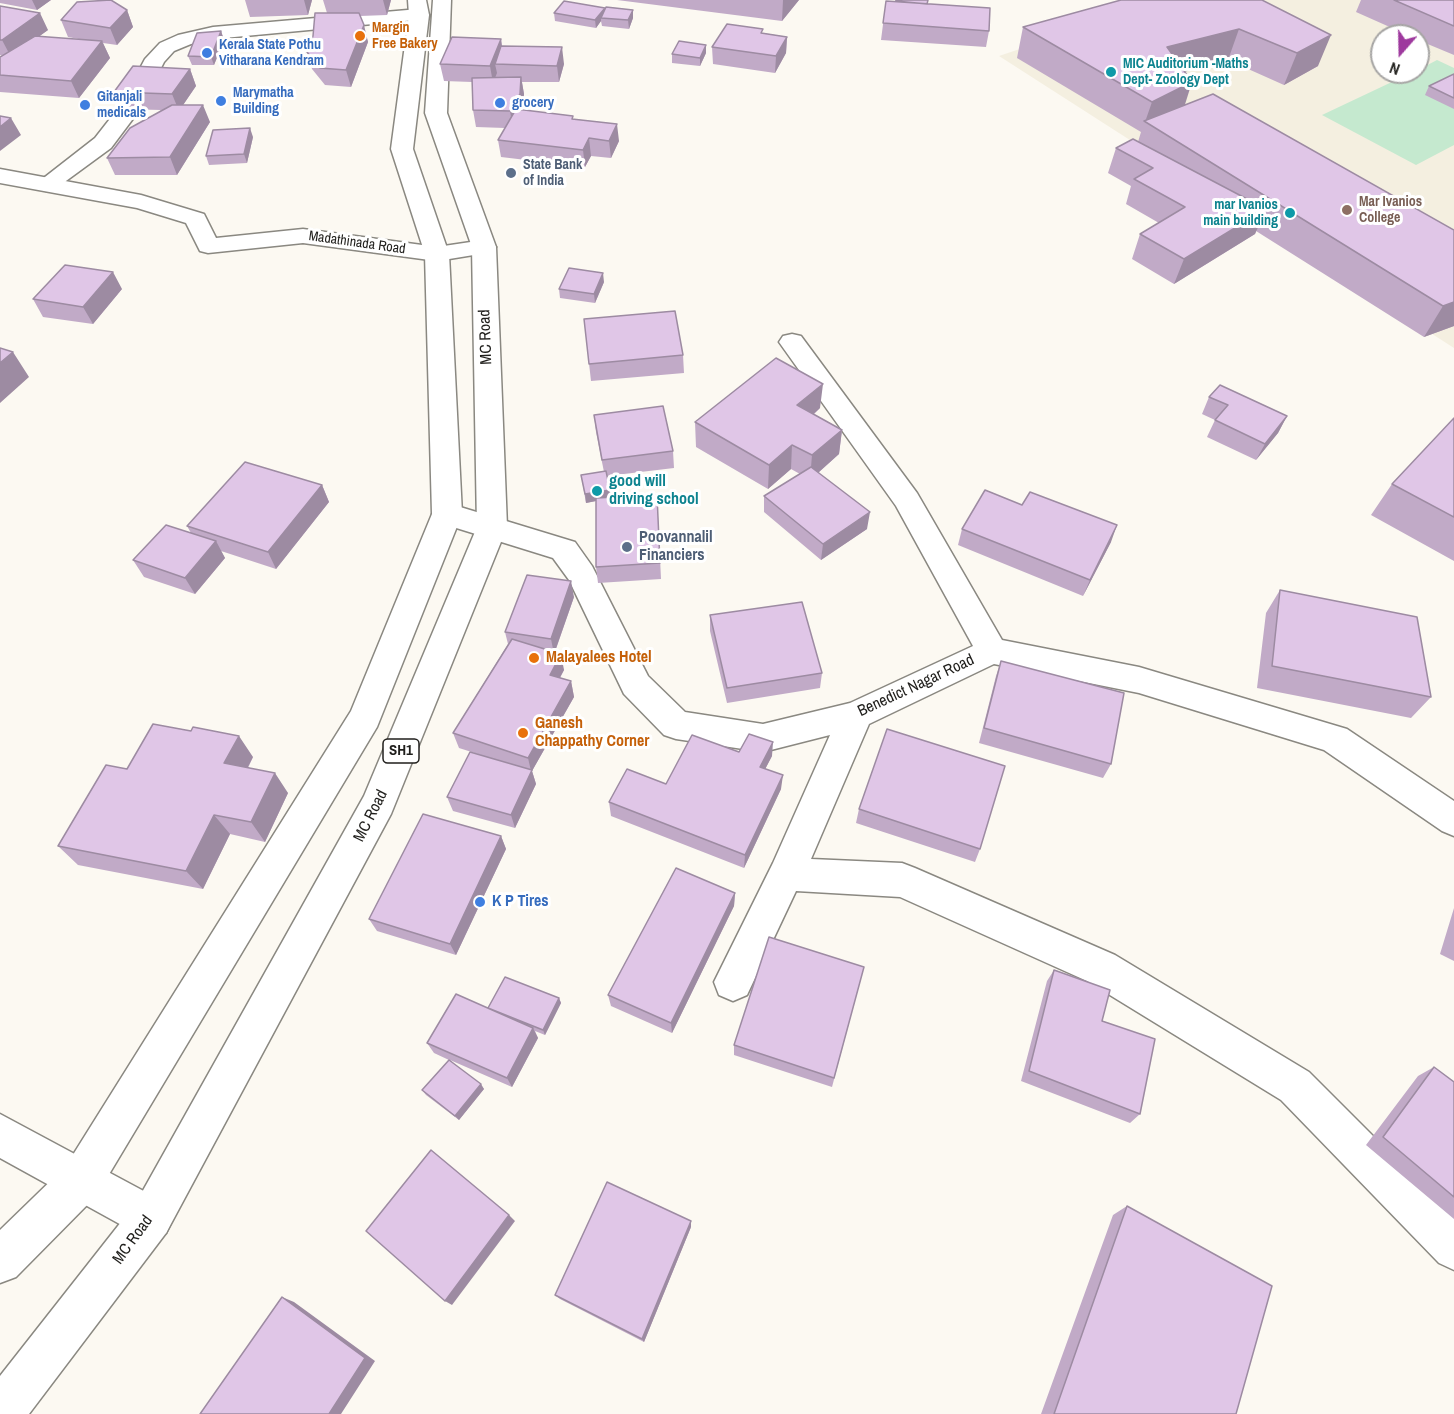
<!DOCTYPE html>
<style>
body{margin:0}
#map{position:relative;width:1454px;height:1414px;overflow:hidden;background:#fcf9f2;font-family:"Archivo Narrow",sans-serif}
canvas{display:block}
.north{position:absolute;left:1370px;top:24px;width:60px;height:60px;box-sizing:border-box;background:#fff;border:2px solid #a6a5a4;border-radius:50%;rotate:200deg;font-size:16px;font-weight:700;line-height:24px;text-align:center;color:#201f1c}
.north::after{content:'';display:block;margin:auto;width:21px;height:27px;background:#9e399e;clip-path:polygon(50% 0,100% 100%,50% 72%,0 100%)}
</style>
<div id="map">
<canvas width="1454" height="1414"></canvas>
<div class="north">N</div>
</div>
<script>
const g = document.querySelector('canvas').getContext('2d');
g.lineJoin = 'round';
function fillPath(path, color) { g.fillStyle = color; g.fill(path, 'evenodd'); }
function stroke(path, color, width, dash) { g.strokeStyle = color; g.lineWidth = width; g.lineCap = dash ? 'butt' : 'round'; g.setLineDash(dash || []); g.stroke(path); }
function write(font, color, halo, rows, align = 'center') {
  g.font = font + ' "Archivo Narrow",sans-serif'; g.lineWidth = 6; g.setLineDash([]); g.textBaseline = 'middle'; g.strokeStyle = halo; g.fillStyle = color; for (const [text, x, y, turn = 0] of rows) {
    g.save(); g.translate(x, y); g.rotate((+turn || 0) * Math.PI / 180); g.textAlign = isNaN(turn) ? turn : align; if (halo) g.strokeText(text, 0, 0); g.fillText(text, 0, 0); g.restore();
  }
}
const built = new Path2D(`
 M1165 0H1454V348L999 56ZM1382 36H1418V72H1382Z`);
const green = new Path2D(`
 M1437 60 1454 68V145L1416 165 1322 115 1413 72H1418V70Z`);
const minor = new Path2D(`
 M419 9 426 11 429 15 426 19 213 39 191 44 174 51 164 62 141 108 111 148 55 189 47 191 39 189 36 184 95 138 120 106 145 59 160 43 178 35 213 27Z
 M792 334 801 336 917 493 1002 640 1139 667 1347 729 1454 801V836L1442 831 1324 750 1139 693 994 664 869 724 811 859 902 863 915 868 1115 955 1309 1072 1454 1217V1270L1439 1263 1281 1100 1087 981 900 897 796 891 747 995 733 1001 719 995 714 982 773 863 830 735 763 752 676 739 664 735 624 694 569 580 553 558 437 522 432 514 437 506 447 503 575 542 592 566 648 676 685 712 763 724 850 703 973 646 896 506 779 342 783 336Z
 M0 1114 166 1203 173 1218 166 1233 151 1240 136 1233 0 1158Z`);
const tertiary = new Path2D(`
 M0 169 141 195 204 214 216 238 303 229 437 247 484 240 492 242 496 247 492 252 437 261 303 243 208 253 200 251 186 223 137 208 0 183Z`);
const primary = new Path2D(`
 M408 0H426L429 15 413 149 449 254 462 514 377 727 96 1196 16 1277 0 1283V1230L66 1166 351 711 432 514 425 254 391 149 409 15Z
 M433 0H451L447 113 496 247 507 527 391 814 166 1233 29 1414H0V1376L136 1203 364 796 477 527 472 247 425 113Z`);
const wall = new Path2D(`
 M0 0H51L37 10 0 3Z
 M245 0H312L308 15 250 17Z
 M323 0H391L387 15 360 16 368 42 351 87 325 85 312 69 307 52 327 13Z
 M617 0H799L782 21Z
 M1262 0 1318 66 1284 85 1228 60 1185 71 1184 105 1454 230V326L1424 337 1256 231 1255 234 1174 284 1132 259 1140 234 1159 223 1126 204 1131 186 1108 173 1116 148 1138 142 1141 132 1017 58 1023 27Z
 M1361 0H1454V55L1418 40V36H1410L1356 12Z
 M886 1 927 4 989 31 986 47 881 40Z
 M0 6 48 30 38 37 84 40 68 37 61 20 127 10 133 27 117 45 103 43 110 58 79 98 0 92V57L3 56 0 55Z
 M605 10 633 18 629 29 602 26 601 21 596 28 555 21 554 13Z
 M221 31 224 40 214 65H192L188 56Z
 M763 33 787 37 786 53 775 73 713 64 712 47Z
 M501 39 502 46 564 64 559 82H522L524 94 522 110 573 119 619 141 611 158 591 156 585 167 501 157 498 140 505 128 476 127 473 110 472 82 444 81 440 64Z
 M706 53 700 66 672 63V54Z
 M190 69 196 86 183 105 210 122 177 175H115L107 158 161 110 122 109 114 92Z
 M1454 74V109L1425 95 1429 86Z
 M253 137 247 163 209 165 206 156Z
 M604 282 595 303 560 298 559 289Z
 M122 289 93 324 43 317 33 299Z
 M584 319 683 355 684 373 591 381Z
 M1209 397 1287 416 1278 433 1256 460 1207 437 1215 420 1202 414Z
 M820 408 814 414 842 430 839 454 818 473 867 529 821 560 764 512V496L800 474 791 469 768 489 696 447 695 422Z
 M594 415 673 451 674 468 607 476 611 497 657 495 661 579 598 583 596 567V501L586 503 581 475 604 472 596 432Z
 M1454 418V561L1371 515 1392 484Z
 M322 485 329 502 276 569 221 551 225 558 195 594 144 577 133 560 191 533 187 526Z
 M962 529 1111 542 1083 596 958 545Z
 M1280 590 1431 697 1411 718 1257 688 1266 613Z
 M574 597 555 652 564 670 560 678 571 681 574 697 532 771 536 784 515 828 453 811 447 797 481 755 459 748 453 733 508 644 505 632Z
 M710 615 822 673 820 688 727 703 710 631Z
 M1001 661 1111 764 1103 778 979 743 996 676Z
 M739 752 772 756 765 769 781 789 744 868 611 816 609 802 666 784Z
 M253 757 248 768 288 793 265 842 230 834 203 889 78 865 58 846Z
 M859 809 980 849 975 862 856 823Z
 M501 836 506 849 456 955 377 931 369 919Z
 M735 893 734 906 672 1033 611 1006 608 995Z
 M1454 908V961L1440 954Z
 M864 967 832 1087 734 1055V1045Z
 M1054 970 1102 1021 1140 1114 1130 1123 1021 1081 1047 981Z
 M559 998 561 1003 545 1035 535 1031 538 1038 512 1087 450 1060 484 1089 459 1120 426 1095 422 1090 449 1060 434 1053 427 1043 488 1008Z
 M1434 1067 1454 1082V1219L1366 1145 1418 1076Z
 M1127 1206 1236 1414H1041L1113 1215Z
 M691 1227 644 1342 560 1299 555 1295Z`);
const shadedWall = new Path2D(`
 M32 0H51L37 10Z
 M304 0H312L308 15Z
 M383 0H391L387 15Z
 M783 0H799L782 21Z
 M605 8V16L601 18V21L596 28 595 20Z
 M127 10 133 27 117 45 110 28Z
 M633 10V18L629 29 628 20Z
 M40 13 48 30 11 57 2 40Z
 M364 25 368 42 351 87 346 70Z
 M1239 29 1228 60 1158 79 1167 47Z
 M221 31 224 40 214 65 211 57Z
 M1331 35 1318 66 1284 85 1297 53Z
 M787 37 786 53 775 73 776 56Z
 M501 39 503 56 495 64 497 73 493 83 490 66Z
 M102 41 110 58 79 98 71 81Z
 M706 45V53L700 66V58Z
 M562 47 564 64 559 82 557 66Z
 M190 69 196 86 179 111 172 94Z
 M521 77 524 94 522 111 513 128 510 111Z
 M1192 82 1182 114 1145 122 1152 102Z
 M203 105 210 122 177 175 170 157Z
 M11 118 21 135 0 151V127Z
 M617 124 619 141 611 158 609 141Z
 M250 128 253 137 247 163 244 154Z
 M589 138 591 156 585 167 583 150Z
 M1266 209 1255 234 1174 284 1184 259Z
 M113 272 122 289 93 324 83 307Z
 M603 273 604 282 595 303 594 294Z
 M1454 302V326L1424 337 1443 306Z
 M13 352 29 377 0 403V363Z
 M823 384 820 408 796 430 797 405Z
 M1287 416 1278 433 1256 460 1265 444Z
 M842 430 839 454 810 480 812 455Z
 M792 445 791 469 768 489 769 465Z
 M322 485 329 502 276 569 268 552Z
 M610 490 611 498 586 503 585 494Z
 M870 512 867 529 821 560 823 544Z
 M1117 525 1111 542 1083 596 1090 580Z
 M216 541 225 558 195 594 185 578Z
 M571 581 574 597 554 654 551 639Z
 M561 654 564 670 553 690 550 675Z
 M571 681 574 697 532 771 536 784 515 828 511 815 531 771 528 758Z
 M239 736 253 757 239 784 224 763Z
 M773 742 772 756 759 781 760 767Z
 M275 773 288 793 265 842 251 822Z
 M783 775 781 789 744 868 745 855Z
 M214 815 230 834 203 889 186 871Z
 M501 836 506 849 456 955 450 944Z
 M735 893 734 906 672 1033 671 1023Z
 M559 998 561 1003 545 1035 543 1030Z
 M533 1028 538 1038 512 1087 507 1078Z
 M481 1084 484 1089 459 1120 455 1116Z
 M509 1215 515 1221 452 1305 445 1301Z
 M691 1221V1227L644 1342 642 1339Z
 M282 1297 294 1302 375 1361 341 1414H329Z`);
const building = new Path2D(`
 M111 0 127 10 110 28 61 20 77 2Z
 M896 0H928L927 4 896 1Z
 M1121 0H1262L1331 35 1297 53 1239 29 1167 47 1192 82 1152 102 1023 27Z
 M1394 0H1454V26Z
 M564 1 605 8 595 20 554 13Z
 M886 1 990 8 989 31 883 23Z
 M0 6 40 13 2 40H0Z
 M606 7 633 10 628 20 601 18Z
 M315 13H359L364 25 346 70 320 68 307 52 313 36Z
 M727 24 763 29 761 33 787 37 776 56 712 47Z
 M221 31 211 57 188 56 197 33Z
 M35 36 102 41 71 81 0 75V57Z
 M452 37 501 39 490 66 440 64Z
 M679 41 706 45 700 58 672 54Z
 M501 46 562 47 557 66 495 64Z
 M133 66 190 69 172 94 114 92Z
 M1454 74V98L1429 86Z
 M521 77 520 94 510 111 473 110 472 78Z
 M1213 94 1454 230V302L1443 306 1144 121Z
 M172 105H203L170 157 107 158 130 128Z
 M516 109 573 116 572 119 617 124 609 141 589 138 583 150 498 140Z
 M0 116 11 118 0 127Z
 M250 128 244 154 206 156 213 130Z
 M1133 139 1266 209 1184 259 1140 234 1185 207 1134 179 1153 168 1116 148Z
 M65 265 113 272 83 307 33 299Z
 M569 268 603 273 594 294 559 289Z
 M675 311 683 355 589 364 584 319Z
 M0 348 13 352 0 363Z
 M776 358 823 384 797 405 842 430 812 455 792 445 769 465 695 422Z
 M1220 385 1287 416 1265 444 1215 420 1228 405 1209 397Z
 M663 406 673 451 602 460 594 415Z
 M1454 418V517L1392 484Z
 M245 462 322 485 268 552 187 526Z
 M811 467 870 512 823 544 764 496Z
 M606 471 610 490 585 494 581 475Z
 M985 490 1022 505 1030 492 1117 525 1090 580 962 529Z
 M657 495 660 563 596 567V498Z
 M166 525 216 541 185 578 133 560Z
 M527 575 571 581 551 639 505 632Z
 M1280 590 1417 617 1431 697 1272 666Z
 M802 602 822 673 727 688 710 615Z
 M512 639 561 654 550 675 571 681 528 758 453 733Z
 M1001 661 1124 693 1111 764 984 728Z
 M153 724 191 731 193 727 239 736 224 763 275 773 251 822 214 815 186 871 58 846 106 765 127 769Z
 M887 729 1005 766 980 849 859 809Z
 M749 734 773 742 760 767 783 775 745 855 609 802 627 769 666 784 692 735 739 752Z
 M470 752 532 770 511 815 447 797Z
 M423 814 501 836 450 944 369 919Z
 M676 868 735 893 671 1023 608 995Z
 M769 937 864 967 834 1078 734 1045Z
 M1054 970 1110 990 1102 1021 1155 1039 1140 1114 1029 1071Z
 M505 977 559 998 543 1030 488 1008Z
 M456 994 533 1028 507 1078 427 1043Z
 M449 1060 481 1084 455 1116 422 1090Z
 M1434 1067 1454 1082V1197L1383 1137Z
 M431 1150 509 1215 445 1301 366 1231Z
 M607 1182 691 1221 642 1339 555 1295Z
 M1127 1206 1272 1286 1236 1414H1054Z
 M282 1297 365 1358 329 1414H200Z`);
const markers = [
 [360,36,6,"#e8710a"],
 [207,53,6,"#3f7fe0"],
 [1111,72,6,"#0f9aa8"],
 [221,101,6,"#3f7fe0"],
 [500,103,6,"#3f7fe0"],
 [85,105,6,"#3f7fe0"],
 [511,173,6,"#5c6f8a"],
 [1347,210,6,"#8d6e63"],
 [1290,213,6,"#0f9aa8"],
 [597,491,6,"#0f9aa8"],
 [627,547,6,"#5c6f8a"],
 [534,658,6,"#e8710a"],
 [523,733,6,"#e8710a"],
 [480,902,6,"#3f7fe0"]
];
const farFoodnames = [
 ["Margin",372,28],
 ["Free Bakery",372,44]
];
const farShopnames = [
 ["Kerala State Pothu",219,45],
 ["Vitharana Kendram",219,61],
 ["Marymatha",233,93],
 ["Building",233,109],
 ["Gitanjali",97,97],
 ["medicals",97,113],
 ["grocery",512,103]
];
const farCulturenames = [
 ["MIC Auditorium -Maths",1123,64],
 ["Dept- Zoology Dept",1123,80],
 ["mar Ivanios",1278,205,"right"],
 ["main building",1278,221,"right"]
];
const farServicenames = [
 ["State Bank",523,165],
 ["of India",523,181]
];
const farEducationnames = [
 ["Mar Ivanios",1359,202],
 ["College",1359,218]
];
const farStreetnames = [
 ["Madathinada Road",357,243,8]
];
const shields = [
 [401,751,36]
];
const shieldNames = [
 ["SH1",401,751]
];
const streetNames = [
 ["MC Road",486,337,-92],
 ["Benedict Nagar Road",916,686,-25],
 ["MC Road",371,816,-63],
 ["MC Road",133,1240,-54]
];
const cultureNames = [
 ["good will",609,482],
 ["driving school",609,500]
];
const serviceNames = [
 ["Poovannalil",639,538],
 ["Financiers",639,556]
];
const foodNames = [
 ["Malayalees Hotel",546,658],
 ["Ganesh",535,724],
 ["Chappathy Corner",535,742]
];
const shopNames = [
 ["K P Tires",492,902]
];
fillPath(built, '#f4efe0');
fillPath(green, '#c5e9cf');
stroke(minor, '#8a8881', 3);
stroke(tertiary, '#8a8881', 3);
stroke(primary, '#8a8881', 3);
fillPath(minor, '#fff');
fillPath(tertiary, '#fff');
fillPath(primary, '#fff');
fillPath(wall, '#c1aac7');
fillPath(shadedWall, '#9d8ba2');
fillPath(building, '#e0c6e7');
stroke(building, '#9d8ba2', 1.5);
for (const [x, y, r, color] of markers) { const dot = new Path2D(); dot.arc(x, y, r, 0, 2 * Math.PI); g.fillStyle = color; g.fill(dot); stroke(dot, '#fff', 2); }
write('bold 14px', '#c56008', '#fff', farFoodnames, 'left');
write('bold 14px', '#366cbe', '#fff', farShopnames, 'left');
write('bold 14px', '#0d838f', '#fff', farCulturenames, 'left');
write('bold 14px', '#4e5e75', '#fff', farServicenames, 'left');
write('bold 14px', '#785e54', '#fff', farEducationnames, 'left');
write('14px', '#201f1c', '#fff', farStreetnames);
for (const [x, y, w] of shields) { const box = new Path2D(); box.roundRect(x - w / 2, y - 12, w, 24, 4.5); g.fillStyle = '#fff'; g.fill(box); stroke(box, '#201f1c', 1.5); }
write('bold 15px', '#201f1c', null, shieldNames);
write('16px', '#201f1c', '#fff', streetNames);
write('bold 16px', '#0d838f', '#fff', cultureNames, 'left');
write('bold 16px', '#4e5e75', '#fff', serviceNames, 'left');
write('bold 16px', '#c56008', '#fff', foodNames, 'left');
write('bold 16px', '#366cbe', '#fff', shopNames, 'left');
</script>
